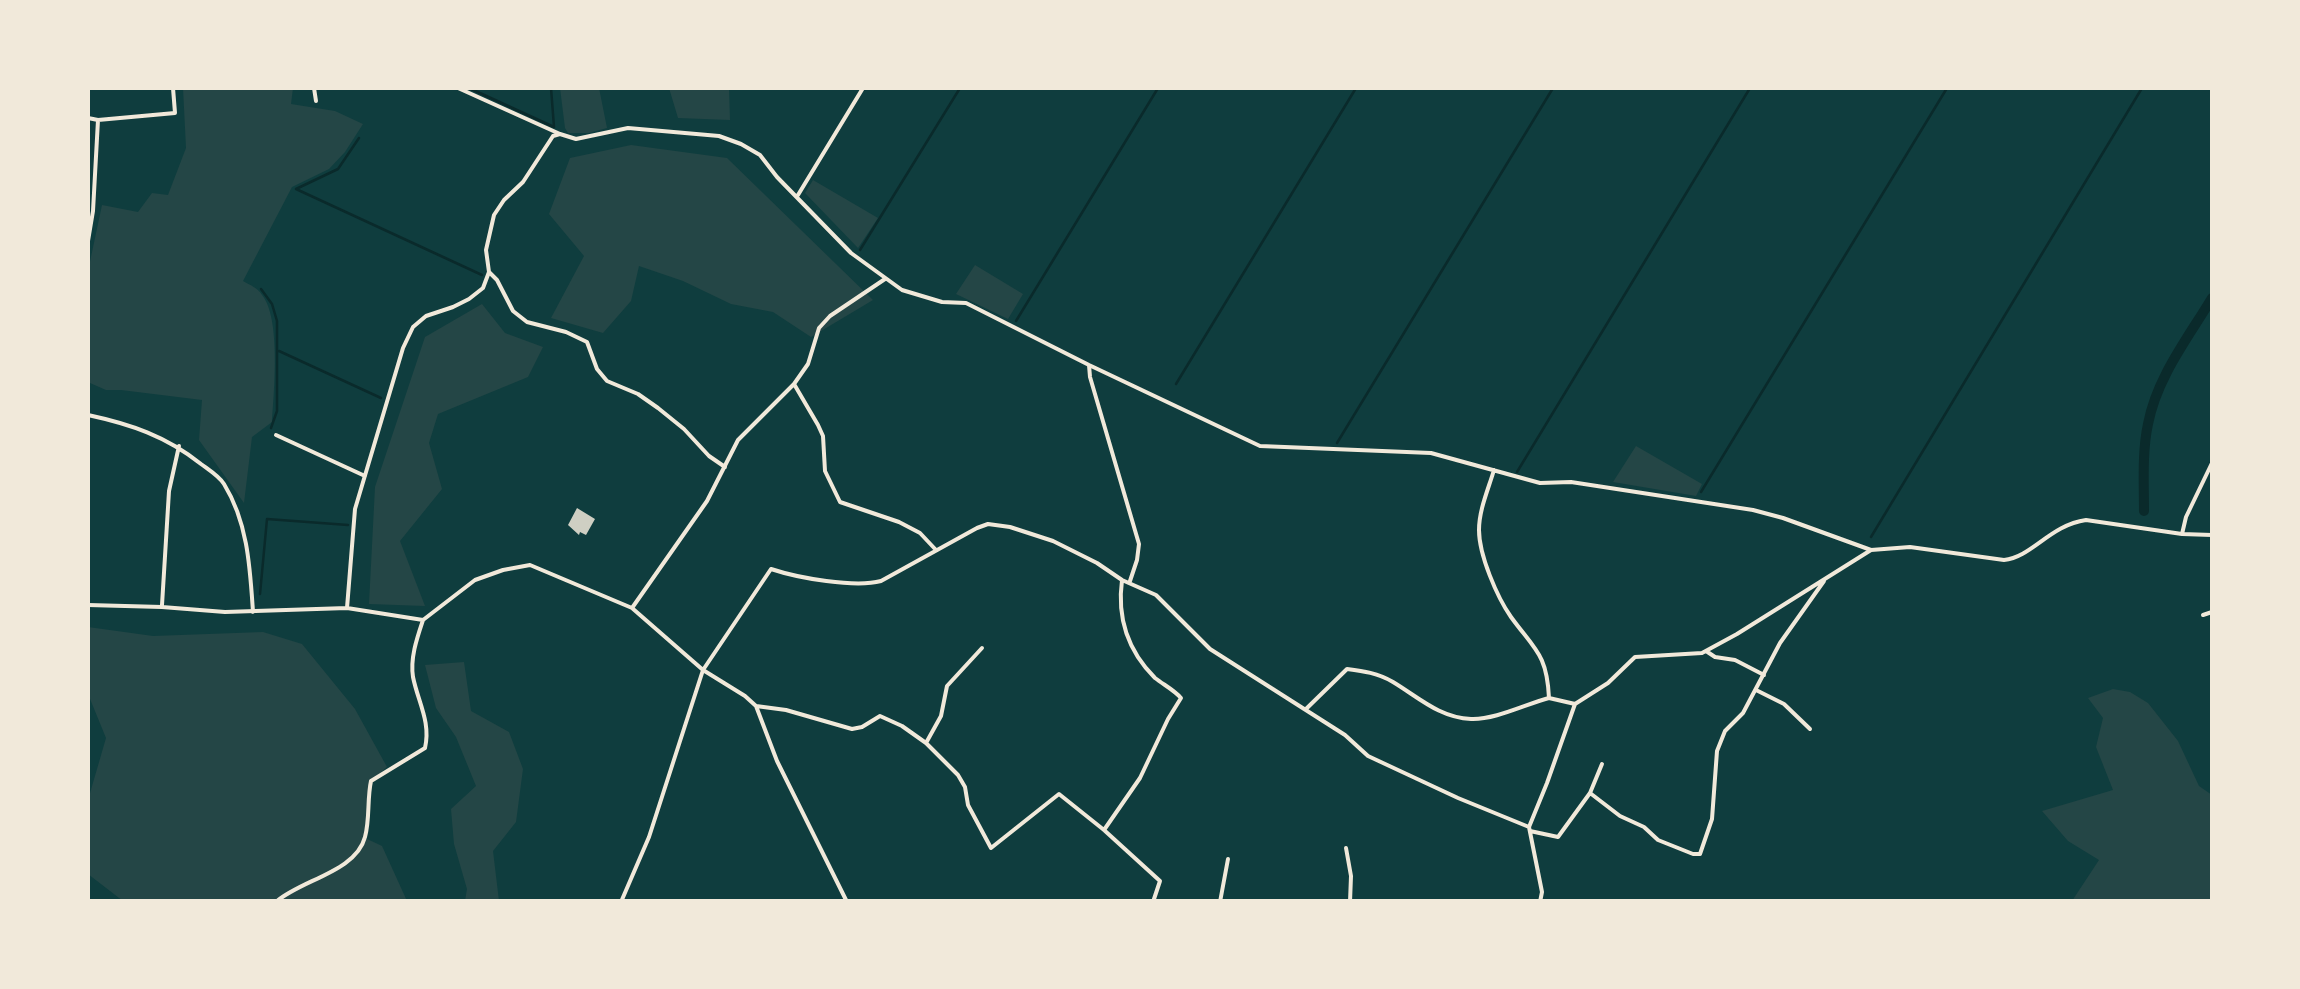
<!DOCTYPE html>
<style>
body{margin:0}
#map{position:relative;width:2300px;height:989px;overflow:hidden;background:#0f3d3e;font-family:Arial,sans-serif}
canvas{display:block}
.frame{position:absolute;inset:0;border:90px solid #f1e9da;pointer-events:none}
</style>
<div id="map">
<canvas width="2300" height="989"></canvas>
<div class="frame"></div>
</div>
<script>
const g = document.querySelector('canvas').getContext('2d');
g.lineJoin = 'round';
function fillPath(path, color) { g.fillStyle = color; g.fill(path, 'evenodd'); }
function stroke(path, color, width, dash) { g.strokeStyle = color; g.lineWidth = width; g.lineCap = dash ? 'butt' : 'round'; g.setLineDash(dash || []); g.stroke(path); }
const green = new Path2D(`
 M183 88H249V90L256 88H293L291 104 335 111 363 124 345 152 329 169 292 187 243 281C250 285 258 288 262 295 281 318 274 392 272 422L252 437 244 503 199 440 202 400 121 390H106L90 383 88 271 102 205 138 212 152 193 168 195 186 148Z
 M560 88H599L607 128 589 133H568L565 128Z
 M669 88H729L730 120 678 118Z
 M631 145 727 158 873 300 811 337 773 312 731 304 683 281 639 266 631 301 603 333 551 318 584 256 549 214 570 158Z
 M813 180 878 218 858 248 805 193Z
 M975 265 1023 294 1008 319 956 294Z
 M482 304 505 333 543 347 528 377 438 414 429 443 442 489 400 541 425 606 369 604 375 487 425 337Z
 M1636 446 1702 484 1696 496 1613 482Z
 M88 627 153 636 263 632 302 644 355 709 387 767 371 781 365 838 382 846 407 901H123L88 874V800L106 738 88 694Z
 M464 662 471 711 509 732 523 769 516 822 493 851 499 901H465L467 889 454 844 451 809 476 786 456 737 436 708 425 665Z
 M2113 689 2130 692 2148 703 2178 741 2199 786 2212 795V901H2072L2099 860 2068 841 2042 811 2113 790 2096 747 2103 718 2088 698Z`);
const stream = new Path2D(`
 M469 88 554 127 551 88
 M359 138 338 169 296 189 482 275
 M860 250 960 88
 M261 289 272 304 277 321V411L271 428
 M1016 321 1158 88
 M279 351 381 398
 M1176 384 1356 88
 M1337 443 1553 88
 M1517 472 1750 88
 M1701 492 1947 88
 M1871 537 2142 88
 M260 594 267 519 348 525`);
const canal = new Path2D(`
 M2144 511C2144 483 2142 452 2148 424 2157 377 2188 338 2212 298`);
const building = new Path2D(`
 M577 508 595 519 586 535 580 532 579 535 568 525Z`);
const minor = new Path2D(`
 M314 88 316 101
 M458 88 560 134 576 139 628 128 719 136 741 144 760 155 777 177 851 253 902 290 942 302 966 303 1089 365 1260 446 1431 453 1540 483 1571 482 1753 510 1783 518 1871 550 1910 547 2004 560C2032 557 2050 525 2086 520L2182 534 2212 535
 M88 118 98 120 175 113 173 88
 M798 195 863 88
 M88 241 93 211 98 120
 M489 272 497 280 513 311 527 322 566 332 587 342 597 369 607 381 638 394 658 408 684 429 709 456 725 467
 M1089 365 1090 377 1139 544 1137 560 1130 581
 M794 384 818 425 823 436 825 471 840 502 899 522 920 533 936 550
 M88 415C130 424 166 436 201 464 209 470 219 476 224 484 248 523 250 568 253 612
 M276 435 365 476
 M1494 470C1488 490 1479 510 1479 530 1479 555 1497 597 1511 617 1535 650 1547 654 1549 698L1575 704
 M2182 534 2186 517 2212 463
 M88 605 162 607 225 612 347 608 423 620 475 580 503 570 530 565 632 608 703 670 745 696 756 706 777 761 847 902
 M162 605 169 491 179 446
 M347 608 355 509 403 348 413 327 426 316 453 307 469 299 483 288 489 272 486 250 494 215 504 200 523 182 553 136 560 134
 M632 608 707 501 738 440 794 384 808 364 819 328 830 316 885 279
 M2203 615 2212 612
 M1706 651 1715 657 1735 660 1764 675
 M1756 690 1784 704 1810 729
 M756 706 786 710 852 729 862 727 880 716 902 726 926 743 958 775 965 787 968 805 991 848 1059 794 1104 830 1160 881 1153 902
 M1306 709 1347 669C1363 671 1378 673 1393 682 1418 697 1440 718 1471 719 1495 720 1526 704 1549 698
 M926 743 941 716 947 686 982 648
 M1590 793 1602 764
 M1104 830 1140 778 1168 719 1181 698C1174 690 1164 685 1155 678 1128 651 1117 617 1122 580
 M1530 831 1558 837 1590 793 1620 816 1644 827 1658 840 1693 854H1700L1712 819 1717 751 1725 731 1743 713 1780 643 1824 581
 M1346 848 1351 876 1350 902
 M276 902C300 880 356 872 365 837 370 819 367 799 371 781L425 748C431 722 418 702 413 677 410 658 417 638 423 620
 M621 902 649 837 703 670 771 569C798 578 855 588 881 581L977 528 988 524 1010 527 1053 541 1097 563 1122 580 1156 595 1210 649 1345 735 1368 756 1458 798 1529 827
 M1220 902 1228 859
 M1279 902V901
 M1540 902 1542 892 1529 827 1547 783 1575 704 1608 683 1635 657 1702 653 1737 634 1871 550`);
fillPath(green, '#244646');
stroke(stream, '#0a2a2b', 2.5);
stroke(canal, '#0a2a2b', 10);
fillPath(building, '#cfcfc3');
stroke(minor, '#f1e9da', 4);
</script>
